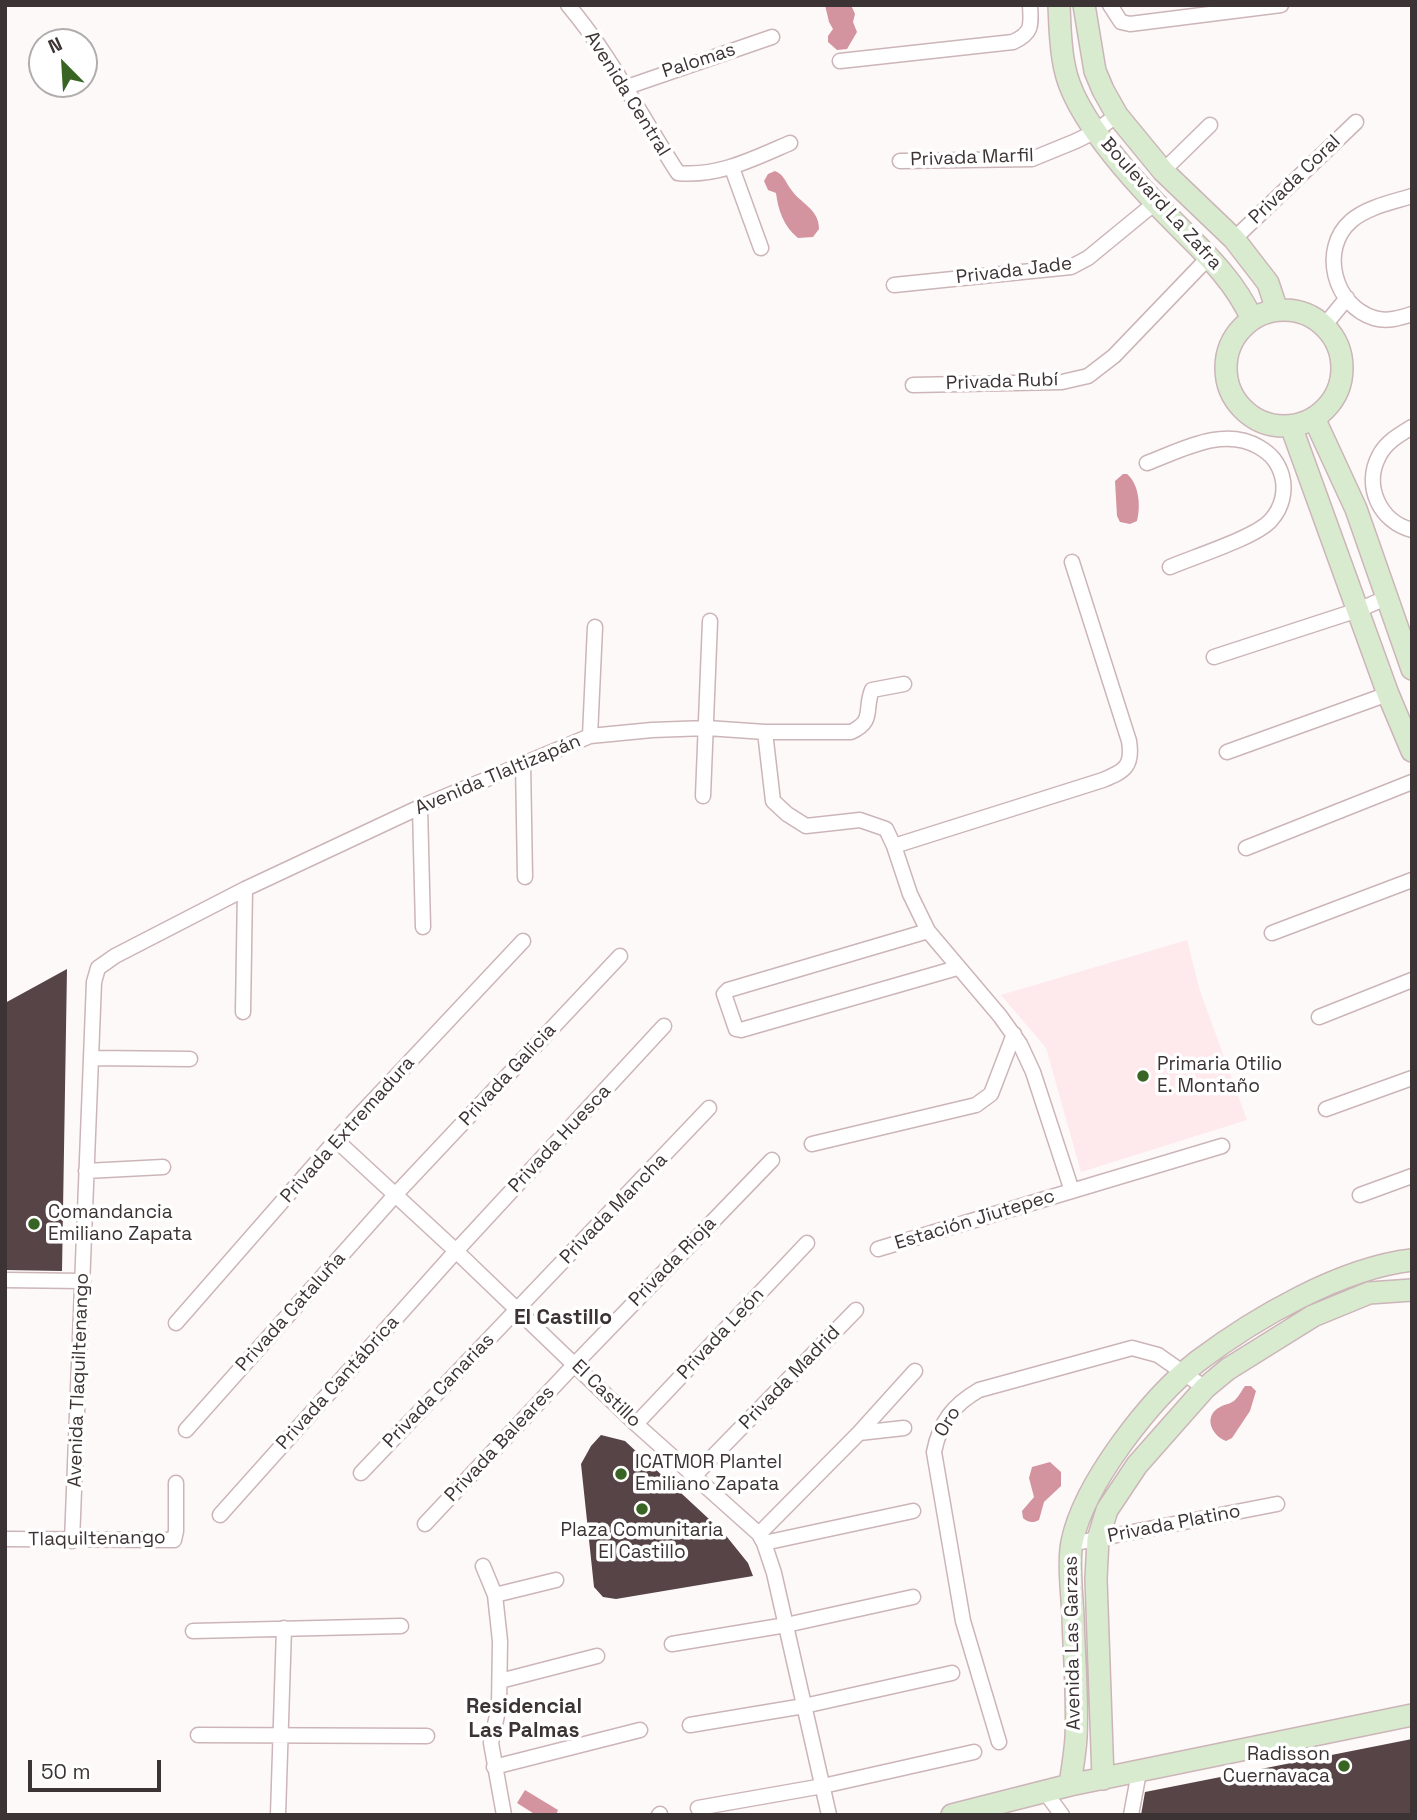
<!DOCTYPE html>
<meta charset="utf-8">
<style>
body{margin:0}
#map{position:relative;width:1417px;height:1820px;overflow:hidden;background:#fef9f9;font-family:"Space Grotesk",sans-serif}
canvas{display:block}
.frame{position:absolute;inset:0;border:7px solid #3c3334;pointer-events:none}
.north{position:absolute;left:28px;top:28px;width:70px;height:70px;box-sizing:border-box;background:#fff;border:2px solid #b1adae;border-radius:50%;rotate:336deg;font-size:19px;font-weight:700;line-height:28px;text-align:center;color:#3c3334}
.north::after{content:'';display:block;margin:auto;width:24px;height:32px;background:#386523;clip-path:polygon(50% 0,100% 100%,50% 72%,0 100%)}
.scale{position:absolute;left:28px;top:1760px;width:133px;height:32px;box-sizing:border-box;border:4px solid #3c3334;border-top:0;padding-left:9px;font-size:21px;line-height:24px;white-space:nowrap;color:#3c3334;-webkit-text-stroke:5px #fff;paint-order:stroke}
</style>
<div id="map">
<canvas width="1417" height="1820"></canvas>
<div class="frame"></div>
<div class="north">N</div>
<div class="scale">50 m</div>
</div>
<script>
const g = document.querySelector('canvas').getContext('2d');
g.lineJoin = 'round';
function fillPath(path, color) { g.fillStyle = color; g.fill(path, 'evenodd'); }
function stroke(path, color, width, dash) { g.strokeStyle = color; g.lineWidth = width; g.lineCap = dash ? 'butt' : 'round'; g.setLineDash(dash || []); g.stroke(path); }
function write(font, color, halo, rows, align = 'center') {
  g.font = font + ' "Space Grotesk",sans-serif'; g.lineWidth = 7; g.setLineDash([]); g.textBaseline = 'middle'; g.strokeStyle = halo; g.fillStyle = color; for (const [text, x, y, turn = 0] of rows) {
    g.save(); g.translate(x, y); g.rotate((+turn || 0) * Math.PI / 180); g.textAlign = isNaN(turn) ? turn : align; if (halo) g.strokeText(text, 0, 0); g.fillText(text, 0, 0); g.restore();
  }
}
const built = new Path2D(`
 M1187 940 1200 991 1247 1120 1081 1172 1046 1048 1001 995Z`);
const water = new Path2D(`
 M825 5H851L855 14 853 22 857 32 847 49 837 50 828 42V36L833 29 829 22Z
 M775 171C784 175 785 181 790 188 800 204 819 208 819 229L813 237 798 238C784 227 778 210 776 193L768 190 764 181 768 174Z
 M1123 474H1127C1139 484 1141 506 1137 521L1130 524 1120 522 1117 516 1115 481Z
 M1245 1386H1251L1256 1391 1250 1411 1232 1438 1226 1441C1211 1435 1203 1416 1220 1407 1225 1404 1231 1404 1235 1400 1239 1396 1242 1390 1245 1386Z
 M1050 1462 1061 1472V1486L1044 1502 1039 1520C1034 1523 1028 1523 1023 1518L1022 1511 1034 1497 1029 1478 1032 1467Z
 M525 1790 558 1810 556 1815H536L517 1803Z`);
const building = new Path2D(`
 M67 969 62 1271 5 1270V1003Z
 M601 1435 625 1441 723 1532 748 1563 753 1576 616 1599 603 1597 594 1587 581 1464 591 1446Z
 M1412 1739V1815H1141L1145 1792Z`);
const street = new Path2D(`
 M568 5C612 57 641 117 678 173 718 177 753 159 790 143
 M1110 5 1121 22 1130 24 1281 5
 M840 61 1013 42C1033 33 1031 25 1030 5
 M627 87 772 37
 M900 161 1032 159 1076 141 1096 131 1117 115
 M732 168 761 248
 M1163 171 1210 125
 M1412 196C1393 202 1367 207 1351 221 1319 249 1334 306 1374 318 1387 322 1400 318 1412 314
 M1234 239 1356 122
 M894 285 1071 267 1088 258 1155 203
 M1324 326 1347 298
 M913 385 1062 382 1088 376 1114 356 1209 257
 M1412 427C1399 435 1386 442 1379 456 1363 486 1380 522 1412 530
 M1147 463C1182 450 1223 426 1259 447 1271 454 1278 462 1282 476 1286 491 1282 508 1271 520 1257 537 1193 557 1170 567
 M1214 657 1358 610 1386 598
 M765 732 773 801 787 814 806 826 860 820 886 829 894 846 910 894 928 931 1000 1016 1020 1044 1033 1072 1072 1191
 M590 736 595 627
 M1227 752 1388 694
 M523 763 525 877
 M703 796 710 621
 M420 807 423 927
 M894 846 1103 780C1125 771 1133 766 1129 741L1072 562
 M1246 848 1412 782
 M928 931 728 990 724 994 736 1029 741 1030 957 968
 M1272 933 1412 880
 M243 1012 245 889
 M1319 1017 1412 980
 M92 1058 190 1059
 M1326 1109 1412 1078
 M336 1140 456 1251 636 1424 759 1534 764 1543 774 1573 829 1815
 M812 1144 976 1105 991 1094 1014 1034
 M86 1171 163 1167
 M1360 1195 1412 1176
 M878 1249 1222 1146
 M5 1280 83 1281
 M176 1323 336 1140 523 941
 M636 1424 807 1243
 M186 1430 396 1194 620 956
 M859 1433 904 1428
 M361 1473 709 1108
 M694 1476 856 1310
 M220 1515 456 1251 664 1026
 M425 1524 575 1364 772 1160
 M759 1534 859 1433 915 1371
 M5 1539 174 1540 176 1531V1483
 M72 1541 94 982 98 968 115 956 245 889 420 807 590 736 652 730 707 728 765 732H851C875 721 864 710 872 690L904 684
 M764 1543 913 1511
 M1071 1544 1277 1504
 M483 1566 495 1595 500 1641 499 1706 491 1743 504 1815
 M495 1595 556 1580
 M193 1631 401 1626
 M672 1644 786 1625 913 1597
 M500 1681 597 1656
 M690 1725 804 1706 952 1673
 M198 1735 427 1736
 M999 1742 963 1621 934 1452C940 1422 953 1405 979 1390L1132 1348 1158 1355 1205 1388
 M494 1767 640 1730
 M1045 1792 1062 1815
 M698 1808 823 1786 974 1752
 M278 1815 284 1628
 M659 1815 660 1814
 M1131 1815 1139 1772`);
const secondary = new Path2D(`
 M1059 5C1060 26 1060 48 1065 69 1075 119 1140 188 1176 224 1206 254 1234 280 1252 319
 M1084 5 1095 71 1103 90 1117 115 1163 171 1234 239 1268 283 1277 310
 M1226 368a58 58 0 1 1 116 0a58 58 0 1 1-116 0Z
 M1314 418 1356 509 1412 669
 M1291 426 1388 694 1412 751
 M1103 1779 1096 1579 1098 1539 1107 1510 1137 1465 1205 1388 1228 1369 1313 1316 1369 1293 1412 1290
 M1070 1785C1072 1770 1075 1754 1076 1738 1078 1698 1074 1656 1073 1616 1072 1594 1068 1562 1072 1542 1084 1483 1151 1398 1198 1361 1255 1318 1341 1268 1412 1260
 M952 1815 1070 1785 1412 1715`);
const markers = [
 [1143,1076,7,"#386523"],
 [34,1224,7,"#386523"],
 [621,1474,7,"#386523"],
 [642,1509,7,"#386523"],
 [1344,1766,7,"#386523"]
];
const streetNames = [
 ["Palomas",699,61,-18],
 ["Avenida Central",627,94,58],
 ["Privada Marfil",972,158,-2],
 ["Privada Coral",1295,180,-44],
 ["Boulevard La Zafra",1161,204,48],
 ["Privada Jade",1014,271,-7],
 ["Privada Rubí",1002,382,-2],
 ["Avenida Tlaltizapán",498,775,-23],
 ["Privada Galicia",508,1075,-47],
 ["Privada Extremadura",348,1130,-48],
 ["Privada Huesca",560,1139,-47],
 ["Privada Mancha",614,1209,-46],
 ["Estación Jiutepec",975,1220,-17],
 ["Privada Rioja",673,1262,-46],
 ["Privada Cataluña",291,1312,-48],
 ["Privada León",721,1334,-47],
 ["Privada Madrid",790,1378,-46],
 ["Avenida Tlaquiltenango",79,1380,-88],
 ["Privada Cantábrica",338,1383,-48],
 ["Privada Canarias",439,1391,-46],
 ["El Castillo",606,1394,44],
 ["Oro",948,1422,-59],
 ["Privada Baleares",500,1444,-47],
 ["Privada Platino",1174,1524,-11],
 ["Tlaquiltenango",97,1539,-1],
 ["Avenida Las Garzas",1073,1643,-91]
];
const poiNames = [
 ["Primaria Otilio",1157,1065],
 ["E. Montaño",1157,1087],
 ["Comandancia",48,1213],
 ["Emiliano Zapata",48,1235],
 ["ICATMOR Plantel",635,1463],
 ["Emiliano Zapata",635,1485],
 ["Plaza Comunitaria",642,1531,"center"],
 ["El Castillo",642,1553,"center"],
 ["Radisson",1330,1755,"right"],
 ["Cuernavaca",1330,1777,"right"]
];
const neighbourhoodNames = [
 ["El Castillo",563,1318],
 ["Residencial",524,1707],
 ["Las Palmas",524,1731]
];
fillPath(built, '#fee9ec');
fillPath(water, '#d3939f');
fillPath(building, '#574447');
stroke(street, '#ccb5b8', 17);
stroke(secondary, '#ccb5b8', 24);
stroke(street, '#fff', 14);
stroke(secondary, '#d8ebcf', 21);
for (const [x, y, r, color] of markers) { const dot = new Path2D(); dot.arc(x, y, r, 0, 2 * Math.PI); g.fillStyle = color; g.fill(dot); stroke(dot, '#fff', 2.5); }
write('19px', '#3c3334', '#fff', streetNames);
write('19px', '#3c3334', '#fff', poiNames, 'left');
write('bold 21px', '#3c3334', '#fff', neighbourhoodNames);
</script>
